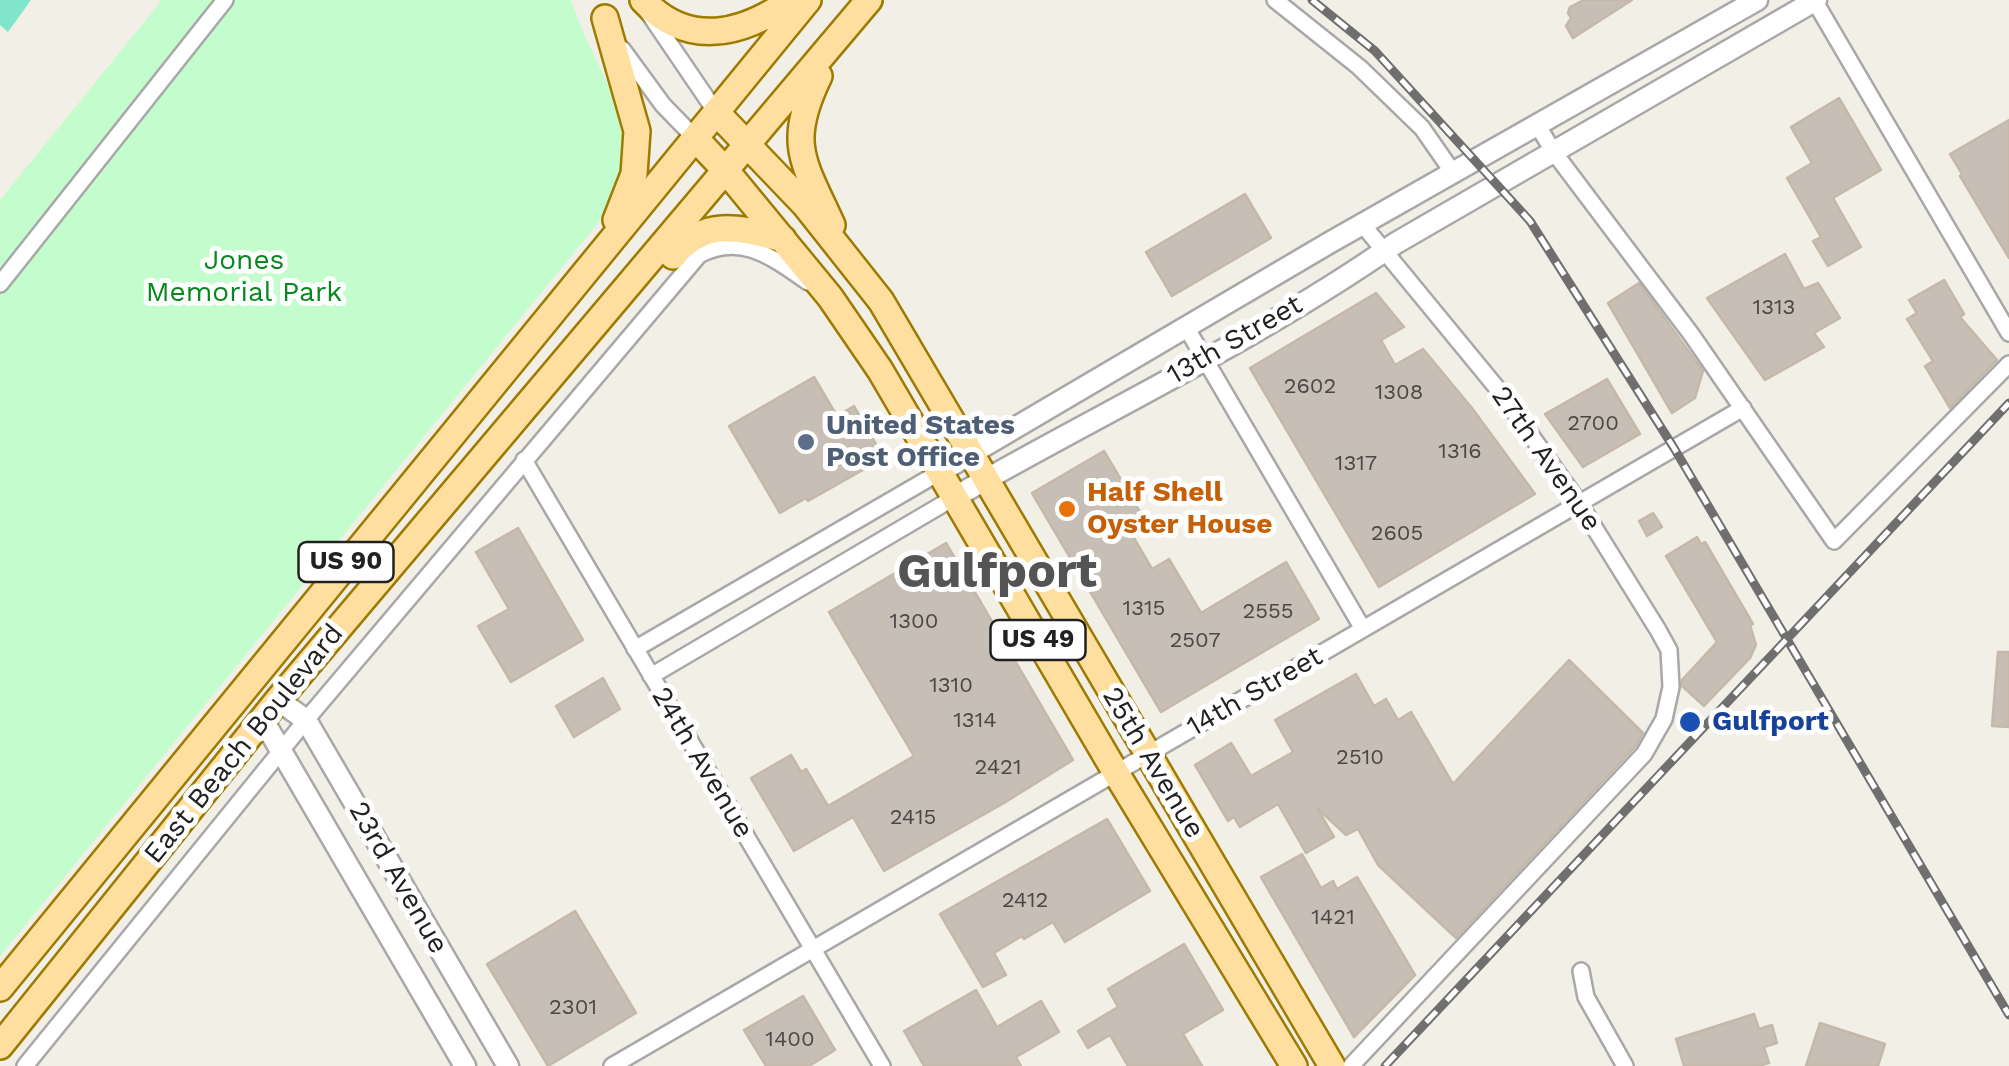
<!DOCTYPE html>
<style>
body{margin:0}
canvas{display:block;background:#f2efe7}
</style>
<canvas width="2009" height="1066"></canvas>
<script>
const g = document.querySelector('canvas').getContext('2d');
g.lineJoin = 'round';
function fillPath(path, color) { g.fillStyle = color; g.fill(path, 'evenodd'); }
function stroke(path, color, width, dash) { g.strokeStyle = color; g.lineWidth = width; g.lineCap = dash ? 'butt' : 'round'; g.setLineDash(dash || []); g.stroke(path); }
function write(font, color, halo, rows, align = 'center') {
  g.font = font + ' "Work Sans",sans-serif'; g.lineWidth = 10; g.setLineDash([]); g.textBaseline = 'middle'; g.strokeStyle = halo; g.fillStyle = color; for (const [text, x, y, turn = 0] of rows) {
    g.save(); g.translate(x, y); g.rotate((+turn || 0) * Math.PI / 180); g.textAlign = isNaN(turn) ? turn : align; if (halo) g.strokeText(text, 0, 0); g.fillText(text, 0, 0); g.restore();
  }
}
const park = new Path2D(`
 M162 0H571C602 93 655 123 599 222L0 956V200Z`);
const pitch = new Path2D(`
 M0 0H31L8 32 0 25Z`);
const building = new Path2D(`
 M1584 0H1632L1573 38 1566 26 1571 18 1568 13 1570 7Z
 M1839 98 1881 170 1833 198 1861 247 1828 266 1813 241 1821 237 1787 178 1812 163 1791 127Z
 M2009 120V258L1960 176 1962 174 1950 154Z
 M1245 194 1271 238 1172 296 1146 252Z
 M1785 254 1804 289 1818 283 1840 318 1814 333 1824 347 1765 380 1707 298Z
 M1944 280 1964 314 1960 317 1997 360 1950 408 1925 366 1933 361 1907 319 1917 313 1909 300Z
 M1639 283 1703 371 1695 398 1672 413 1608 303Z
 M1376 293 1404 327 1381 340 1395 365 1423 349 1472 408 1535 494 1379 587 1250 368Z
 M814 377 837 416 854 406 884 458 808 501 806 498 780 513 729 426Z
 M1607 379 1640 434 1583 467 1545 414Z
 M1104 451 1140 512 1124 521 1152 569 1169 559 1201 613 1286 562 1319 619 1161 712 1032 493Z
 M1653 513 1662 527 1647 536 1639 521Z
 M518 528 583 640 511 682 478 626 509 609 476 552Z
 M1697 537 1701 544 1705 542 1753 624 1750 625 1756 645 1750 658 1704 706 1682 686V680L1717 642 1666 556Z
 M946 543 1073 760 1004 803 884 871 853 817 794 851 751 778 791 755 801 772 806 769 828 806 914 756 829 612Z
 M1998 652H2009V727L1992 726Z
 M1569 660 1643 733 1635 747 1456 938 1378 865 1358 829 1346 835 1317 808 1334 837 1306 853 1278 804 1240 827 1234 817 1228 821 1195 765 1231 743 1251 776 1293 752 1275 720 1356 674 1374 706 1386 699 1398 720 1411 712 1453 784Z
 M603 678 620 709 574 737 556 706Z
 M1107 819 1150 891 1065 942 1053 922 1024 939 1022 936 994 953 1006 975 983 987 940 914Z
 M1302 854 1321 888 1333 881 1337 889 1357 877 1415 975 1354 1037 1261 877Z
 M575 911 636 1013 548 1066 487 964Z
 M1184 944 1223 1010 1183 1034 1202 1066H1128L1110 1035 1088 1048 1078 1031 1118 1007 1108 989Z
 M976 990 997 1027 1041 1001 1059 1032 1016 1057 1021 1066H924L904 1031Z
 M803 996 835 1050 809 1066H766L744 1030Z
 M1754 1014 1759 1029 1772 1025 1777 1043 1764 1047 1769 1063 1758 1066H1684L1676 1039Z
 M1820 1023 1885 1044 1878 1066H1806Z`);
const minor = new Path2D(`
 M1275 0 1359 67 1422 128 1454 174
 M1814 0 2009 333
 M648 12 716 112
 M622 49 663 105 695 138
 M1538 126 1553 151 1691 334 1834 541 2009 364
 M0 284 225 0
 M1186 327 1363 629
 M524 460 882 1066
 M635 649 940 472
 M651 676 955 497
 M1581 971 1586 997 1625 1066
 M25 1066 306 720 699 255C741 232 773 258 808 282
 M612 1066 1743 408
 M1351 1066 1644 754 1664 719 1671 687 1669 650 1658 630 1579 503 1501 393 1363 225`);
const tertiary = new Path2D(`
 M940 472 1329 243 1757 0
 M955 497C1101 413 1257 340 1396 243L1816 0
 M278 700 306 720 508 1066
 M263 720 465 1066`);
const primary = new Path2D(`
 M643 0C688 49 744 34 791 0
 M605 18 637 131 634 174 616 220
 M819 76C786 144 803 161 832 225
 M716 112 805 205 881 301 1332 1066
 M695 138 727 172 830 297 880 370 1116 773 1294 1066
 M673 256C705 217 740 228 783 239
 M0 988 808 0
 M0 1046 278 700 869 0`);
const rail = new Path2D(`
 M1312 0 1375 51 1530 221 1674 448 2009 1015
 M1385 1066 2009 403`);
const markers = [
 [806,442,10,"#5c6f8a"],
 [1067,509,10,"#e8710a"],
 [1690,722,12,"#1a4fb4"]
];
const numberNames = [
 ["1313",1774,308],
 ["2602",1310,387],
 ["1308",1399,393],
 ["2700",1593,424],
 ["1316",1460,452],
 ["1317",1356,464],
 ["2605",1397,534],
 ["1315",1144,609],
 ["2555",1268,612],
 ["1300",914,622],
 ["2507",1195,641],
 ["1310",951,686],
 ["1314",975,721],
 ["2510",1360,758],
 ["2421",998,768],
 ["2415",913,818],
 ["2412",1025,901],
 ["1421",1333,918],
 ["2301",573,1008],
 ["1400",790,1040]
];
const shields = [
 [346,562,95],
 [1038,640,95]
];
const shieldNames = [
 ["US 90",346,562],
 ["US 49",1038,640]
];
const parkNames = [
 ["Jones",244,261],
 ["Memorial Park",244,293]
];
const streetNames = [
 ["13th Street",1235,340,-30],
 ["27th Avenue",1546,459,55],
 ["14th Street",1255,692,-30],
 ["East Beach Boulevard",244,744,-51],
 ["24th Avenue",702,763,59],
 ["25th Avenue",1153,763,59],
 ["23rd Avenue",398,878,60]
];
const serviceNames = [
 ["United States",826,426],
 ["Post Office",826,458]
];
const foodNames = [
 ["Half Shell",1087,493],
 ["Oyster House",1087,525]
];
const transitNames = [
 ["Gulfport",1712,722]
];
const townNames = [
 ["Gulfport",997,573]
];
fillPath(park, '#c3fdcd');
fillPath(pitch, '#81e5c9');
fillPath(building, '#c7bfb6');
stroke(building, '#c5b8a8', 2.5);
stroke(minor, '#a8a8a8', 20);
stroke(tertiary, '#a8a8a8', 25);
stroke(primary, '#9e7a00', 30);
stroke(minor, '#fff', 15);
stroke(tertiary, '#fff', 20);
stroke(primary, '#ffdf9f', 25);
stroke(rail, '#6f6f6f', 9);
stroke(rail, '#fff', 5, [15]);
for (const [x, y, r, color] of markers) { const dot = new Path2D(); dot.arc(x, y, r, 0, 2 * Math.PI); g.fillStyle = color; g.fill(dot); stroke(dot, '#fff', 4); }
write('22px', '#4a4846', null, numberNames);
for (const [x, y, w] of shields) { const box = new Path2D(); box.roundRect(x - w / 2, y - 20, w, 40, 8); g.fillStyle = '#fff'; g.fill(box); stroke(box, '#212121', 2.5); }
write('bold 25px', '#212121', null, shieldNames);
write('28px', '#05891d', '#fff', parkNames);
write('28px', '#212121', '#fff', streetNames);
write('bold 28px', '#4e5e75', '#fff', serviceNames, 'left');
write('bold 28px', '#c56008', '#fff', foodNames, 'left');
write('bold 28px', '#164399', '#fff', transitNames, 'left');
write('bold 48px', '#545454', '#fff', townNames);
</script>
